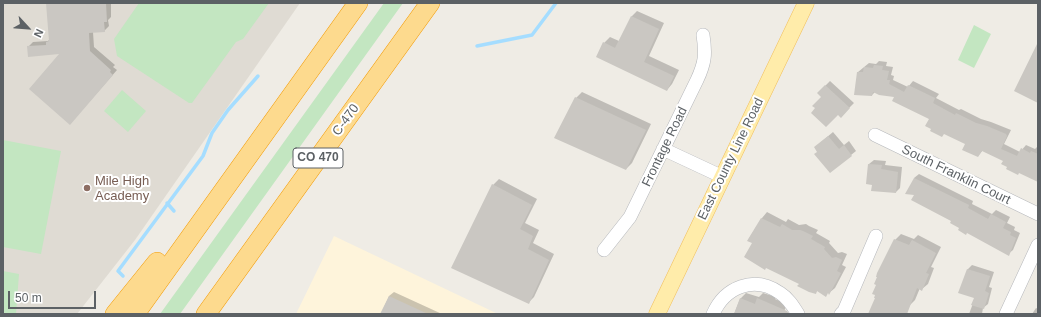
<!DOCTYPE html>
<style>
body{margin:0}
#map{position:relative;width:1041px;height:317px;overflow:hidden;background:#efece5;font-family:Arial,sans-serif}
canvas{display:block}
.frame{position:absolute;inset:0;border:4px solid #5c6165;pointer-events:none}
.north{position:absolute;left:8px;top:8px;width:40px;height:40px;-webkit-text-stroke:3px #fff;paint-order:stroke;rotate:116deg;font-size:11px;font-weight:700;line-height:16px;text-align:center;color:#5c6165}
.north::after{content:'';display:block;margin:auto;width:14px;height:18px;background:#5c6165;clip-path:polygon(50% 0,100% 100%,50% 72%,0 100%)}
.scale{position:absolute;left:8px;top:291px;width:88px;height:18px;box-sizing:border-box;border:2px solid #5c6165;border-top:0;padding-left:5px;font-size:12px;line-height:14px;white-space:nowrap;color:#5c6165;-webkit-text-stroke:3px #fff;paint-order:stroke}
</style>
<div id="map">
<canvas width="1041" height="317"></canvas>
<div class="frame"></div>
<div class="north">N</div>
<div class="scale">50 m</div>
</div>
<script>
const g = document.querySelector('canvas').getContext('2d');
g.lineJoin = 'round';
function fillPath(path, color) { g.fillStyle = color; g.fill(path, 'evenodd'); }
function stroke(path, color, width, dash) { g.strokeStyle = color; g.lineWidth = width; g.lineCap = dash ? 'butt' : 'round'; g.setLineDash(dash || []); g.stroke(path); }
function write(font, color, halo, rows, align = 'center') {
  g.font = font + ' Arial,sans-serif'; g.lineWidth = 4; g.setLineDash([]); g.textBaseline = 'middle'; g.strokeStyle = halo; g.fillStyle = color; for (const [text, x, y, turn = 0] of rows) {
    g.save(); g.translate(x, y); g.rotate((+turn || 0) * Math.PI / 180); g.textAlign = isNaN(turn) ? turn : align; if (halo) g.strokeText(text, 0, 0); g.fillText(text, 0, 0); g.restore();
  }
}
const commercial = new Path2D(`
 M334 236 498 314H296Z`);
const education = new Path2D(`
 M3 3H300L135 240 77 314H3Z`);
const green = new Path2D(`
 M139 3H269L243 39 236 42 192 103H189L117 56 114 39Z
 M384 3H403L180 314H160Z
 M974 25 991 34 974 68 958 60Z
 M122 90 146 111 128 132 104 111Z
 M3 140 61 151 41 254 3 247Z
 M3 271 19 274 16 314H3Z`);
const shadow = new Path2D(`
 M47 3H111V17L108 20 109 26 104 31 93 32 94 47 115 65 113 67 117 70 74 119 61 53 28 47 33 42 48 41 50 39Z
 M637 11 664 23 649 56 679 70 672 84 667 90 604 43 610 37 619 41 632 16Z
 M879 61 887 62 886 66 893 67 891 75 894 76 893 80 908 87 913 81 939 94 936 98 959 110 961 109 981 119 991 122 1011 130 1004 144 1020 152 1026 145 1035 149 1037 147H1038V181L1008 167 1004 160 983 150 978 156 966 144 896 96 875 92 872 95 858 72 869 63 876 64Z
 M830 81 854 103 841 116 818 93Z
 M582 92 651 124 632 163 626 169 576 98Z
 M833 132 844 145 849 141 856 151 830 172 820 143Z
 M874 160 886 161 885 165 902 167 900 188 896 192 873 184 869 164Z
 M919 174 973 201 972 204 992 214 996 210 1010 217 1007 223 1015 227 1014 230 1020 233 1013 250 1008 254 960 228 952 220 916 194 914 178Z
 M499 179 537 199 525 223 539 230 533 243 554 254 534 297 528 303 493 185Z
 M767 212 786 222 788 219 799 225 806 224 809 226 818 230 816 233 830 241 829 243 838 253 842 252 847 254 842 265 846 267 835 288 829 293 818 290 815 293 800 283 767 267 753 243 748 240 762 218Z
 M901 234 914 239 918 235 941 247 931 267 934 268 928 284 922 289 920 288 915 300 909 306 899 309 910 314H869L877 298 895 240Z
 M972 265 994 272 989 287 992 288 988 304 983 308 982 314H969L975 298 967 270Z
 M394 292 442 314H381L389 296Z
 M746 293 759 297 763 293 776 297 775 299 787 304 783 314H734L740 299Z
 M1036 308 1038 309V314H1032Z`);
const stream = new Path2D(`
 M477 46 532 35 556 3
 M167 203 174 211
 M123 276 118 271 203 156 212 133 228 110 258 76`);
const building = new Path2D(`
 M46 3H106L107 22H104L105 32 89 33 90 51 111 70 110 72 113 75 70 125 29 89 59 54 28 57 27 46 46 45V42L49 41Z
 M631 16 659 29 644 62 674 76 667 91 596 57 603 42 615 48Z
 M1038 42V103L1014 91Z
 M874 65 883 66 882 70 889 71 887 80H890L889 84 904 92 908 85 935 98 933 103 955 115 956 113 976 123 987 126 1006 134 1007 136 1001 149 1017 156 1021 148 1030 153 1031 151 1038 154V182L1019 173 1018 175 1006 169 1007 167 1001 164 1003 161 982 151 978 157 962 150 965 144 944 134 942 137 930 131 931 129 925 126 929 119 892 101 894 97 879 95 873 92 872 96 854 95 857 72H863L864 67 873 68Z
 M825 85 850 108 841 118 838 115 826 127 811 113 815 108 812 106 821 97 817 93Z
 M575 97 646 130 626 170 554 138Z
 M828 136 839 149 844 145 852 156 830 173 814 154 817 152 814 147Z
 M868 164 882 165 881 169 898 172 896 193 871 191 872 185 866 184Z
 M914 178 969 205 968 208 988 219 991 214 1006 222 1003 228 1011 232 1010 235 1016 238 1009 256 967 233 966 235 958 230 959 228 950 223 951 221 911 200 914 195 905 194Z
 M492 184 532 205 520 229 533 236 528 249 549 260 529 304 451 268Z
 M761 218 780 227 782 224 792 230H800L803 231 813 236 811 239 825 247 824 249 832 258 836 257 842 260 837 271 841 273 829 295 828 293 826 297 817 291 816 294 809 292 797 286 799 284 766 268 765 270 744 257 752 243 747 241Z
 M894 239 909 245 912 240 936 253 926 273 929 274 922 291 917 288 907 314H868L875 298H874L875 295 872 294 876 285 874 284 877 277H876L877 273Z
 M967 269 990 276 985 291 989 293 984 309 971 305 974 298 958 293Z
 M389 296 428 314H380Z
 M740 298 755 304 757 298 787 311 789 314H734Z`);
const minor = new Path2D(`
 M875 135 1038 214
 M663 149 723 177
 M604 250 630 217 697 80C705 63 706 54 703 35
 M713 314C725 287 754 275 780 293 788 298 793 306 798 314
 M841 314 844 311 876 236
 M1006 314 1038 245`);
const major = new Path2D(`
 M657 314 806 3`);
const highway = new Path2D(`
 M115 314 157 262
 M135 314 358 3
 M206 314 430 3`);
const markers = [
 [87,188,4,"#8d6e63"]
];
const shields = [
 [318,158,50]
];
const shieldNames = [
 ["CO 470",318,158]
];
const streetNames = [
 ["C-470",346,120,-54],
 ["Frontage Road",665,147,-64],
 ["East County Line Road",731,159,-64],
 ["South Franklin Court",956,175,26]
];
const educationNames = [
 ["Mile High",95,181],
 ["Academy",95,196]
];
fillPath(commercial, '#fef4db');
fillPath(education, '#dfdbd3');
fillPath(green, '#c3e6c1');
fillPath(shadow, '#0003');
stroke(stream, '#a5ddff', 3.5);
fillPath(building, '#cac7c2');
stroke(minor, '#b5b7bb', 14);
stroke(major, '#f1bf5b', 17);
stroke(highway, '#f39a01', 20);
stroke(minor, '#fff', 13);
stroke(major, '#ffecaa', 16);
stroke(highway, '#fdda8e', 19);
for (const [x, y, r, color] of markers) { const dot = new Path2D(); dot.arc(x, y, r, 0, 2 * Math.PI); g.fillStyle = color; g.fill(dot); stroke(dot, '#fff', 1.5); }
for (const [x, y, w] of shields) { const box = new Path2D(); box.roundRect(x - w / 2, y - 10, w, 20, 3); g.fillStyle = '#fff'; g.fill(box); stroke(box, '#5c6165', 1); }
write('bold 12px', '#5c6165', null, shieldNames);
write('13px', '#5c6165', '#fff', streetNames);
write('13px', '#785e54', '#fff', educationNames, 'left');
</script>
